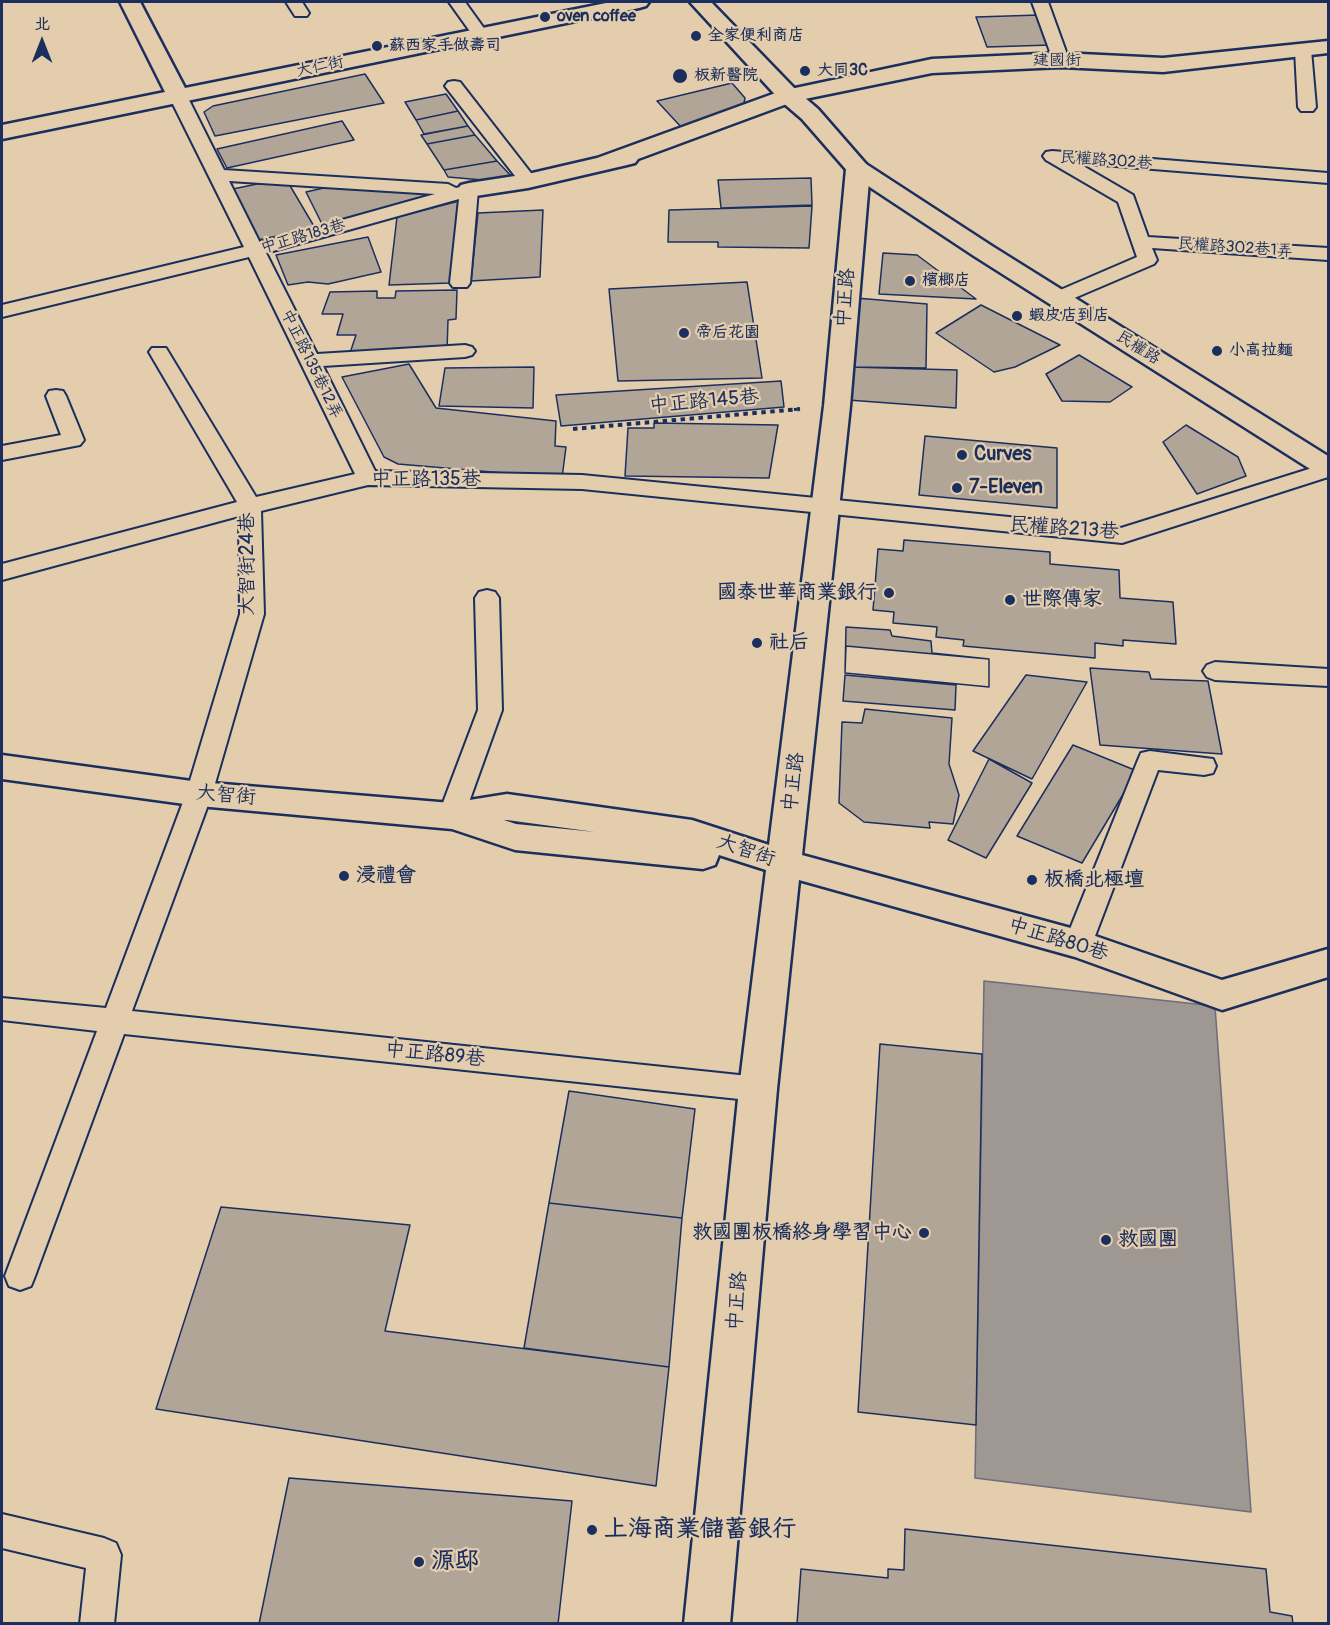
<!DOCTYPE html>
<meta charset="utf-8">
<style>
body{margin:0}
#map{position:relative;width:1330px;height:1625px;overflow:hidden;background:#e3cdac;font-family:Pangolin,"LXGW WenKai TC",sans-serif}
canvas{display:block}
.frame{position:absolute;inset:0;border:3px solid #1b2f5e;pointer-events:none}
.north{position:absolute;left:12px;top:12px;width:60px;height:60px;-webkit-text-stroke:4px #e3cdac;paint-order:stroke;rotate:0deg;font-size:16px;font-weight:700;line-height:24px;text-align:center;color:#1b2f5e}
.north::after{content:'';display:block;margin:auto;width:21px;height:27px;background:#1b2f5e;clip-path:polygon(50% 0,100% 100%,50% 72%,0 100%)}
</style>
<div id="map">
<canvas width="1330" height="1625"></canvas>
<div class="frame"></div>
<div class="north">北</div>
</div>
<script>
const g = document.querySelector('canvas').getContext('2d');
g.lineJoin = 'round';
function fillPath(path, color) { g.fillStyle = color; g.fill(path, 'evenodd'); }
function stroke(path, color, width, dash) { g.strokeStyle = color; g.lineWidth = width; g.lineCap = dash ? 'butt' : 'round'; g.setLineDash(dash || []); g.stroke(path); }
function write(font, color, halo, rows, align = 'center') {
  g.font = font + ' Pangolin,"LXGW WenKai TC",sans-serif'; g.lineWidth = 4.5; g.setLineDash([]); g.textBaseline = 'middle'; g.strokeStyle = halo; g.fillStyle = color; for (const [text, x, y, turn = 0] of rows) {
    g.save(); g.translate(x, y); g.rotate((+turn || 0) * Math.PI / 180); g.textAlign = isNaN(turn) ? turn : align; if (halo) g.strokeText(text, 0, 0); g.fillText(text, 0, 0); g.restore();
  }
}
const water = new Path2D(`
 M984 981 1215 1006 1251 1512 975 1478Z`);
const building = new Path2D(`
 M1039 15 1051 45 987 47 976 17Z
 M365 74 384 103 215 136 204 112 213 106Z
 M732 83 745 98 743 108 682 128 657 101Z
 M446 94 458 111 416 120 405 102Z
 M458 111 468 126 424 134 416 120Z
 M342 121 354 140 227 168 217 149Z
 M468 126 475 135 427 144 421 135Z
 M475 135 497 161 444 170 427 144Z
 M497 161 513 178 494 181 448 177 444 170Z
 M811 178 812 205 721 208 718 180Z
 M257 184H289L315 228 258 240 233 189Z
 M341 184 421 188 429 200 323 226 306 192Z
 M459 201 451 283 389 285 397 217Z
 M812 206 809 248 718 247V242H668L669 210Z
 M543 210 540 277 471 281 478 213Z
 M368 237 381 272 328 284 308 282 288 285 276 255Z
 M883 253 917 255 976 299 879 294Z
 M747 282 762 378 618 381 609 289Z
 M457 290 456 319 448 320 447 351 407 352 408 348H397L396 352 350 353 356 335H337L343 314H322L330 292 377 291V298H395L396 291Z
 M856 298 927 304 926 368 850 367Z
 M981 305 1060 345 1015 367 994 372 936 333Z
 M1079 355 1132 387 1110 402 1062 401 1046 374Z
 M409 364 436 408 556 421 555 446 566 447 562 478 398 464 384 457 342 377Z
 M534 367 533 408 439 406 445 368Z
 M850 367 957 370 956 408 848 400Z
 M781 381 784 407 561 426 556 395Z
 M654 423 778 425 769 478 625 476 628 428H654Z
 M1186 425 1238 457 1246 476 1197 494 1163 442Z
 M925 436 1057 448V508L919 495Z
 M904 540 1050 552V564L1119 570 1120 598 1173 602 1176 644 1123 640V646L1095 643V658L963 646 964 640 936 637 937 627 893 623 894 612 873 610 878 549 903 551Z
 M846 627 890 630 892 636 931 641 932 653 989 659V687L845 673Z
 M846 646 989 659V687L845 673Z
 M1090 668 1149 672 1151 679 1208 681 1222 754 1100 745Z
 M845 675 956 685 955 710 843 701Z
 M1026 675 1087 682 1032 779 973 751Z
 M865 709 952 718 949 764 959 795 953 824 929 822 930 828 864 822 839 803 842 722 862 723Z
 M1073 745 1137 771 1082 863 1017 836Z
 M989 759 1032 783 986 858 948 840Z
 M880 1044 982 1054 976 1425 858 1412Z
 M569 1091 695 1109 682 1218 549 1203Z
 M549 1203 682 1218 669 1367 524 1348Z
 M221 1207 410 1225 385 1331 669 1367 656 1486 156 1409Z
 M289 1478 572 1501 558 1624H259Z
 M905 1529 1266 1569 1270 1612 1292 1616 1293 1624H797L801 1569 888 1578V1569L904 1570Z`);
const pathFar1 = new Path2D(`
 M788 410 800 409`);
const path = new Path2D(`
 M573 429 800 409`);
const service = new Path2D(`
 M286 2H302L309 13 307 16H295Z
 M449 2H465L488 34 486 37H474Z
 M1032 2H1048L1069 60 1067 64 1061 65 1053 60Z
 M1303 45 1311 50 1316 107 1313 111H1301L1298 107 1295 50Z
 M454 81 460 82 534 177 537 181 534 185H522L445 86 448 82Z
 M178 91 184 92 187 96 224 170 448 184 456 188 469 185 475 186 478 190 470 283 467 287H453L450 283 459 199 266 253 317 354 465 345 472 347 475 351 472 355 465 357 323 366 375 471 582 475 1121 528 1328 463V477L1122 543 582 489 368 485 261 511 264 614 212 794 132 1011 758 1077 768 1080 772 1089 768 1098 758 1101 124 1034 35 1276 31 1286 20 1290 9 1286 5 1276 97 1031 2 1020V998L106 1008 186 794 240 614 239 516 2 580V564L237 502 149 352 152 348H166L256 497 355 474 249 257 2 317V305L244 247 169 96 172 92ZM229 181 435 194 260 243Z
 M1052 151 1328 173V183L1078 163 1133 195 1148 237 1328 248V260L1152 248 1157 260 1154 264 1065 302H1051L1048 298 1051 294 1137 257 1118 202 1046 160 1043 156 1046 152Z
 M56 390 63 391 66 396 84 440 80 445 2 460V446L61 435 46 396 49 391Z
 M487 590 495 592 499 598 502 710 464 816 460 823 451 826 442 823 438 816 478 710 475 598 479 592Z
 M1215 662 1328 669V686L1215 680 1207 677 1203 671 1207 665Z
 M1150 751 1213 759 1216 766 1213 773 1204 775 1158 770 1092 944 1088 952 1078 955 1068 952 1064 944 1138 760 1141 753Z
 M2 1514 104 1538 116 1543 121 1555 114 1624H80L86 1568 2 1548Z`);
const minor = new Path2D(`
 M120 2H140L185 88 611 2H649L646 6 639 8 2 139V125L165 92Z
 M1328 41V53L1163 72 1061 67 932 73 795 101 638 159 635 163 627 165 528 188 469 197 461 195 457 190 461 185 469 183 528 174 597 158 781 91 932 59 1061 53 1163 58Z
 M858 162 866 164 870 169 850 406 802 855 1078 930 1222 980 1328 949V977L1222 1010 1075 957 799 880 777 1089 730 1624H684L739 1089 766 870 719 855 715 865 703 869 515 850 452 829 199 806 2 779V755L199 782 451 803 507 794 692 820 769 845 824 406 846 169 850 164ZM504 820H507L595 832 516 824Z`);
const secondary = new Path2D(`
 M690 2H711L797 91 818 109 866 164 992 246 1328 456V477L1318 474 974 256 850 174 802 119 781 101Z`);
const markers = [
 [545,17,6,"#1b2f5e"],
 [696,36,6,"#1b2f5e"],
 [377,46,6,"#1b2f5e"],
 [805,71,6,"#1b2f5e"],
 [680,76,8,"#1b2f5e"],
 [910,281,6,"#1b2f5e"],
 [1017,316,6,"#1b2f5e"],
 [684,333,6,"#1b2f5e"],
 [1217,351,6,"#1b2f5e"],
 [962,455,6,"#1b2f5e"],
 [957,488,6,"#1b2f5e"],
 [889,593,6,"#1b2f5e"],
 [1010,600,6,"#1b2f5e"],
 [757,643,6,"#1b2f5e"],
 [344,876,6,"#1b2f5e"],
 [1032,880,6,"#1b2f5e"],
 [924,1233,6,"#1b2f5e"],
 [1106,1240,6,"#1b2f5e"],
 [592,1530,6,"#1b2f5e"],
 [419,1562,6,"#1b2f5e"]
];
const farPoinames = [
 ["oven coffee",557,17],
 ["全家便利商店",708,36],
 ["蘇西家手做壽司",389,46],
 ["大同3C",817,71],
 ["板新醫院",694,76],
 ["檳榔店",922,281],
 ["蝦皮店到店",1029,316],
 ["帝后花園",696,333],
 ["小高拉麵",1229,351]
];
const farStreetnames = [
 ["建國街",1057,61],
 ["大仁街",320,67,-12],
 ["民權路302巷",1106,161,4],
 ["中正路183巷",303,237,-16],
 ["民權路302巷1弄",1235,248,4],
 ["民權路",1138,348,32],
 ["中正路135巷12弄",311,364,64]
];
const streetNames = [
 ["中正路",846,298,-85],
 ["中正路145巷",704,402,-5],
 ["中正路135巷",426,480],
 ["民權路213巷",1064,529,4],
 ["大智街24巷",248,564,-90],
 ["中正路",794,782,-83],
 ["大智街",226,796,5],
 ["大智街",746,851,19],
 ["中正路80巷",1058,940,17],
 ["中正路89巷",435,1055,6],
 ["中正路",738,1301,-85]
];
const poiNames = [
 ["Curves",974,455],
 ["7-Eleven",969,488],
 ["國泰世華商業銀行",877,593,"right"],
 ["世際傳家",1022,600],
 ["社后",769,643],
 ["浸禮會",356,876],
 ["板橋北極壇",1044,880],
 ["救國團板橋終身學習中心",912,1233,"right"],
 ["救國團",1118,1240]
];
const nearPoinames = [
 ["上海商業儲蓄銀行",604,1530],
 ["源邸",431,1562]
];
fillPath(water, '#9f9792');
stroke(water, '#6a6d7d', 1.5);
fillPath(building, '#b1a598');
stroke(building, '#1b2f5e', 1.5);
stroke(service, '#1b2f5e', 4);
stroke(minor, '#1b2f5e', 5);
stroke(secondary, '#1b2f5e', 5);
stroke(pathFar1, '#1b2f5e', 3, [3, 3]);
stroke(path, '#1b2f5e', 4, [4.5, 4.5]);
fillPath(service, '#e3cdac');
fillPath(minor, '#e3cdac');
fillPath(secondary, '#e3cdac');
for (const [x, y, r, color] of markers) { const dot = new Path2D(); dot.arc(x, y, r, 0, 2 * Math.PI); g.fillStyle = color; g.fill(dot); stroke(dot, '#e3cdac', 2); }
write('bold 16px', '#1b2f5e', '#e3cdac', farPoinames, 'left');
write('16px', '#1b2f5e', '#e3cdac', farStreetnames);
write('20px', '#1b2f5e', '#e3cdac', streetNames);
write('bold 20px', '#1b2f5e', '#e3cdac', poiNames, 'left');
write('bold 24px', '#1b2f5e', '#e3cdac', nearPoinames, 'left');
</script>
